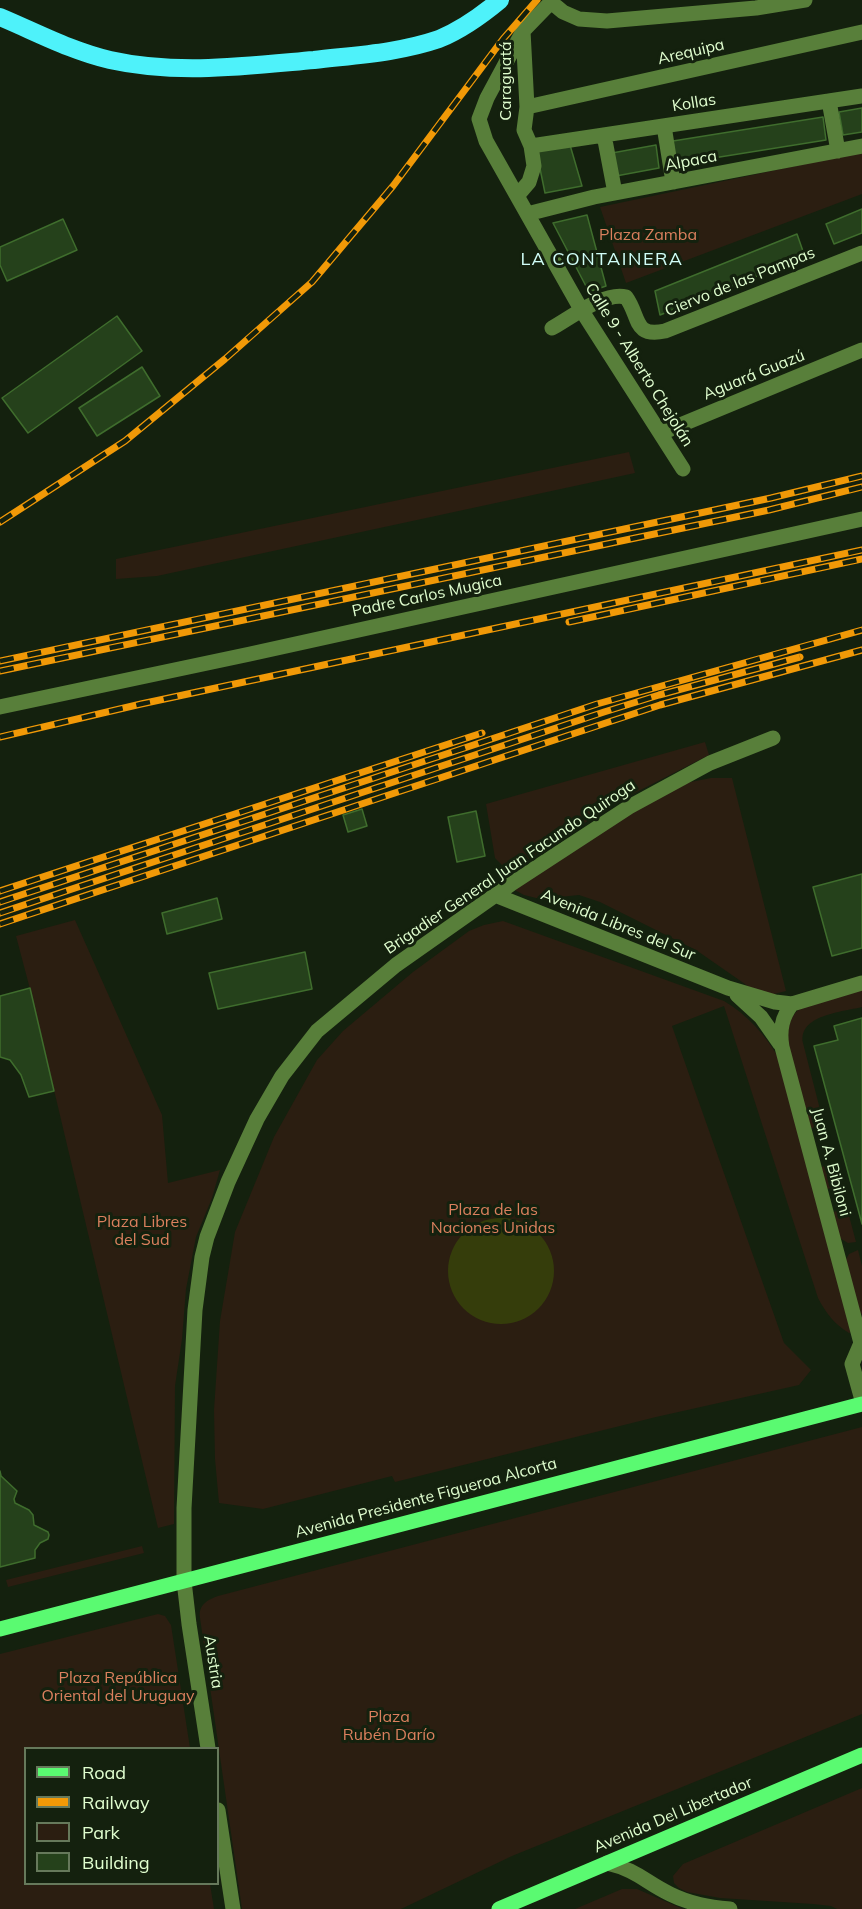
<!DOCTYPE html>
<meta charset="utf-8">
<style>
body{margin:0}
#map{position:relative;width:862px;height:1909px;overflow:hidden;background:#14210e;font-family:Mulish,sans-serif}
canvas{display:block}
.legend{position:absolute;left:24px;top:1747px;width:195px;height:138px;box-sizing:border-box;background:#14210e;border:2px solid #66795b;margin:0;padding:8px 10px;list-style:none;font-size:18px;color:#e0fecf}
.legend li{display:flex;align-items:center;gap:12px;height:30px}
.legend b{width:30px;border:2px solid #66795b}
</style>
<div id="map">
<canvas width="862" height="1909"></canvas>
<ul class="legend">
<li><b style="height:8px;background:#5afa71"></b>Road</li>
<li><b style="height:8px;background:#f19907"></b>Railway</li>
<li><b style="height:16px;background:#2b1e11"></b>Park</li>
<li><b style="height:16px;background:#25411b"></b>Building</li>
</ul>
</div>
<script>
const g = document.querySelector('canvas').getContext('2d');
g.lineJoin = 'round';
function fillPath(path, color) { g.fillStyle = color; g.fill(path, 'evenodd'); }
function stroke(path, color, width, dash) { g.strokeStyle = color; g.lineWidth = width; g.lineCap = dash ? 'butt' : 'round'; g.setLineDash(dash || []); g.stroke(path); }
function write(font, color, halo, rows, align = 'center') {
  g.font = font + ' Mulish,sans-serif'; g.lineWidth = 6; g.setLineDash([]); g.textBaseline = 'middle'; g.strokeStyle = halo; g.fillStyle = color; for (const [text, x, y, turn = 0] of rows) {
    g.save(); g.translate(x, y); g.rotate((+turn || 0) * Math.PI / 180); g.textAlign = isNaN(turn) ? turn : align; if (halo) g.strokeText(text, 0, 0); g.fillText(text, 0, 0); g.restore();
  }
}
const green = new Path2D(`
 M862 152V194L626 283 600 207Z
 M629 452 635 473 157 576 116 579V559Z
 M705 742 709 755 617 802 509 872 495 858 486 804Z
 M711 778H732L786 991 770 995 755 991 696 950 600 902 579 895 540 899 524 895 511 888 676 785Z
 M75 920 162 1115 168 1183 220 1170 212 1198 196 1237 186 1289 182 1339 175 1386 174 1524 158 1528 30 989 16 936Z
 M503 921 724 1001C749 1016 765 1035 780 1060L854 1331 849 1333C834 1324 826 1313 818 1298L724 1006 672 1026 784 1343 811 1370 799 1385 656 1417 395 1482 392 1476 263 1509 219 1503 215 1459 214 1410 220 1321 235 1232 274 1137 317 1060 343 1031 413 972 469 931 484 925Z
 M862 990V1007C842 1012 798 1015 803 1043L824 1125 808 1129C801 1102 769 1023 803 1007 821 999 843 995 862 990Z
 M835 1163 840 1185 824 1190 818 1168Z
 M847 1208 856 1242 848 1243 838 1237 830 1213Z
 M858 1250 862 1266V1314L858 1313 845 1261 849 1254Z
 M862 1427V1714L512 1856 401 1909H242L200 1618C198 1605 207 1600 218 1596Z
 M142 1546 144 1553 8 1587 6 1580Z
 M158 1614 165 1616 171 1625 190 1748H26V1884H210L214 1909H0V1654Z
 M862 1788V1909H837L831 1906 813 1904 720 1898 687 1892 679 1888 674 1883 673 1876 683 1864Z
 M622 1889H637L683 1909H575Z`);
const water = new Path2D(`
 M448 1271a53 53 0 1 1 106 0a53 53 0 1 1-106 0Z`);
const building = new Path2D(`
 M862 108V132L843 135 839 112Z
 M823 117 826 140 676 164 673 141Z
 M570 145 582 186 545 193 536 149Z
 M656 145 659 168 616 176 612 153Z
 M862 209V233L834 244 826 224Z
 M587 215 606 286 589 292 553 223Z
 M63 219 77 250 7 281 0 265V247Z
 M797 234 805 257 660 315 655 291Z
 M117 316 142 351 28 433 2 398Z
 M142 367 160 396 97 436 79 408Z
 M362 809 367 826 348 832 343 815Z
 M476 811 485 856 457 862 448 817Z
 M862 874V948L832 956 813 887Z
 M217 898 222 919 167 934 162 913Z
 M305 952 312 989 218 1009 209 973Z
 M30 988 54 1091 29 1097 21 1075 10 1060 0 1057V996Z
 M862 1018V1224L814 1046 838 1040 834 1026Z
 M0 1471 1 1476 17 1491 14 1499 15 1503 29 1510 33 1515 34 1525 48 1532 49 1535 48 1539 40 1543 35 1550V1558L0 1567Z`);
const minor = new Path2D(`
 M553 0 523 31 487 98 479 119 486 141 582 311 683 469
 M551 2 563 12 579 19 607 21 756 8 805 0
 M829 101 838 151
 M527 107 862 32
 M664 126 673 182
 M604 135 615 193
 M531 146 862 96
 M517 196 529 182 534 166 531 146 524 130 527 107 523 31
 M527 214 594 197 862 146
 M552 328C570 318 605 291 626 297 640 316 633 338 665 331L862 253
 M661 433 862 350
 M0 707 250 654 862 519
 M495 895 728 988 775 1002 792 1004 862 983
 M737 995 761 1017 780 1044
 M792 1004C782 1017 779 1030 782 1047L861 1343 852 1364 862 1400
 M208 1748 189 1624 184 1581V1508L195 1310 202 1257 207 1237 228 1182 257 1119 282 1076 317 1031 396 965 511 884 629 807 710 763 773 738
 M218 1810 233 1909
 M607 1863C637 1870 645 1882 670 1894 690 1904 709 1907 730 1909`);
const major = new Path2D(`
 M0 1629 862 1404
 M499 1909 862 1755`);
const highway = new Path2D(`
 M0 17C36 32 71 51 110 60 177 75 246 66 314 60 356 55 398 53 439 39 461 30 482 15 500 0`);
const rail = new Path2D(`
 M0 522 125 441 225 359 312 282 393 186 503 39 537 0
 M569 622 862 559
 M0 661 771 498 862 476
 M0 671 769 510 862 487
 M0 737 141 704 862 550
 M0 891 482 733
 M0 902 597 704 862 630
 M0 913 604 712 659 695 800 657
 M0 924 660 705 862 650`);
const streetNames = [
 ["Arequipa",691,52,-13],
 ["Caraguatá",506,81,-90],
 ["Kollas",694,103,-9],
 ["Alpaca",691,161,-11],
 ["Ciervo de las Pampas",740,282,-22],
 ["Calle 9 - Alberto Chejolán",639,365,58],
 ["Aguará Guazú",754,375,-22],
 ["Padre Carlos Mugica",427,596,-12],
 ["Brigadier General Juan Facundo Quiroga",510,867,-34],
 ["Avenida Libres del Sur",618,925,22],
 ["Juan A. Bibiloni",831,1162,75],
 ["Avenida Presidente Figueroa Alcorta",426,1498,-15],
 ["Austria",213,1662,81],
 ["Avenida Del Libertador",673,1815,-23]
];
const parkNames = [
 ["Plaza Zamba",648,235],
 ["Plaza de las",493,1210],
 ["Naciones Unidas",493,1228],
 ["Plaza Libres",142,1222],
 ["del Sud",142,1240],
 ["Plaza República",118,1678],
 ["Oriental del Uruguay",118,1696],
 ["Plaza",389,1717],
 ["Rubén Darío",389,1735]
];
const neighbourhoodNames = [
 ["LA CONTAINERA",602,260]
];
fillPath(green, '#2b1e11');
fillPath(water, '#353d0b');
fillPath(building, '#25411b');
stroke(building, '#3f6d2d', 1.5);
stroke(minor, '#587f3a', 15);
stroke(major, '#5afa71', 15);
stroke(highway, '#4ef2fa', 18);
stroke(rail, '#f19907', 7);
stroke(rail, '#14210e', 4.5, [14]);
write('16px', '#e0fecf', '#14210e', streetNames);
write('16px', '#db805e', '#14210e', parkNames);
g.letterSpacing = '1.5px';
write('18px', '#d1fef8', '#14210e', neighbourhoodNames);
g.letterSpacing = '0px';
</script>
